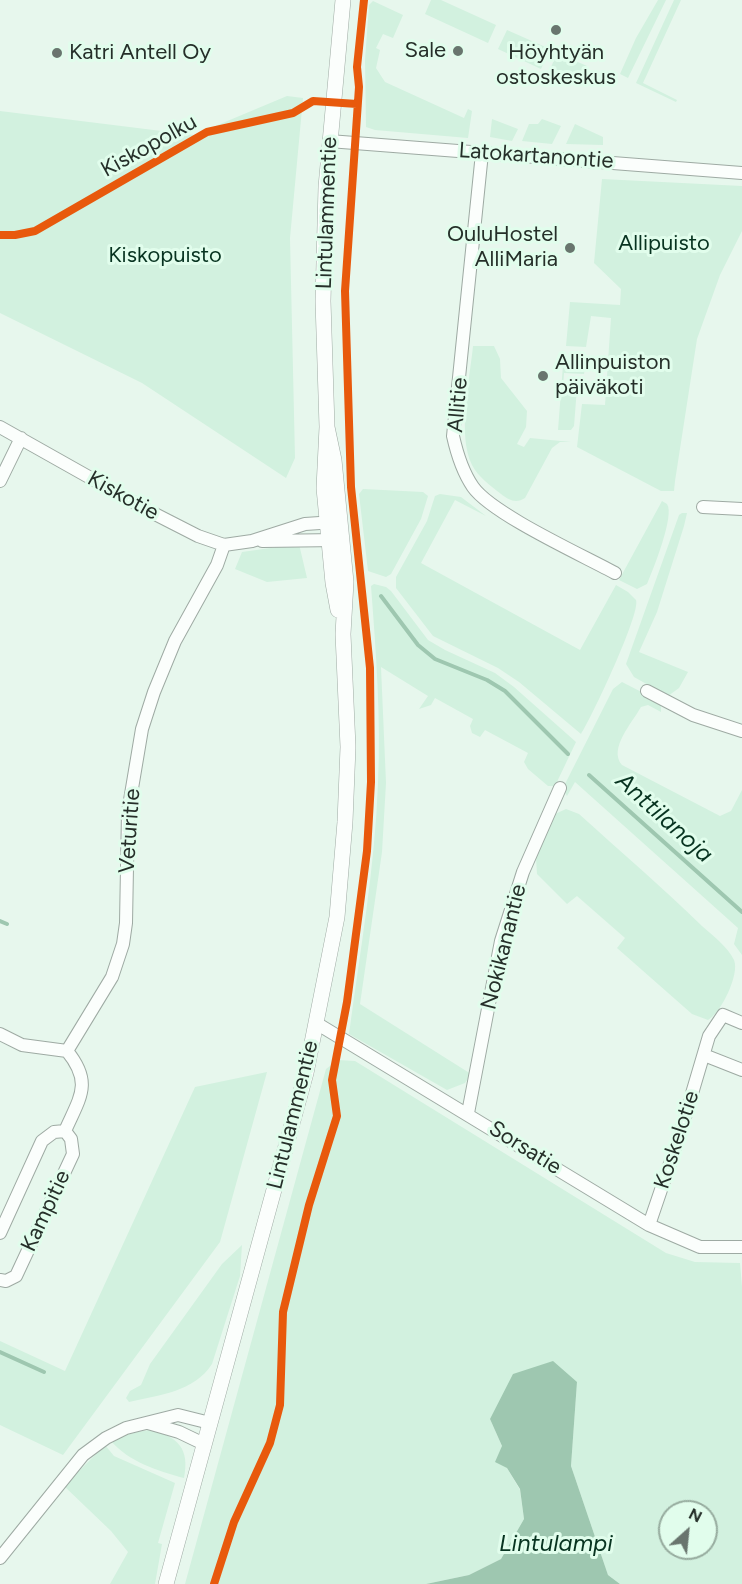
<!DOCTYPE html>
<meta charset="utf-8">
<style>
body{margin:0}
#map{position:relative;width:742px;height:1584px;overflow:hidden;background:#e7f7ed;font-family:Figtree,sans-serif}
canvas{display:block}
.north{position:absolute;left:658px;top:1500px;width:60px;height:60px;box-sizing:border-box;background:#e1fdec;border:2px solid #96ab9e;border-radius:50%;rotate:27deg;font-size:16px;font-weight:700;line-height:24px;text-align:center;color:#252f29}
.north::after{content:'';display:block;margin:auto;width:21px;height:27px;background:#69756e;clip-path:polygon(50% 0,100% 100%,50% 72%,0 100%)}
</style>
<div id="map">
<canvas width="742" height="1584"></canvas>
<div class="north">N</div>
</div>
<script>
const g = document.querySelector('canvas').getContext('2d');
g.lineJoin = 'round';
function fillPath(path, color) { g.fillStyle = color; g.fill(path, 'evenodd'); }
function stroke(path, color, width, dash) { g.strokeStyle = color; g.lineWidth = width; g.lineCap = dash ? 'butt' : 'round'; g.setLineDash(dash || []); g.stroke(path); }
function write(font, color, halo, rows, align = 'center') {
  g.font = font + ' Figtree,sans-serif'; g.lineWidth = 6; g.setLineDash([]); g.textBaseline = 'middle'; g.strokeStyle = halo; g.fillStyle = color; for (const [text, x, y, turn = 0] of rows) {
    g.save(); g.translate(x, y); g.rotate((+turn || 0) * Math.PI / 180); g.textAlign = isNaN(turn) ? turn : align; if (halo) g.strokeText(text, 0, 0); g.fillText(text, 0, 0); g.restore();
  }
}
const green = new Path2D(`
 M431 0H441L496 25 488 43 425 14Z
 M658 0H666L628 78 620 74 636 38Z
 M674 0H681L643 83 677 100 676 102 636 83Z
 M373 1 403 15 393 38 383 34 376 48 380 50 376 68 385 82 464 118 468 109 472 111 468 138 375 130 366 127 365 60 369 5Z
 M507 30 550 49 541 69 498 49Z
 M557 53 587 66 586 70 567 80 549 72Z
 M287 96 303 98 290 238 295 458 286 478 142 383 0 313V111L194 135Z
 M492 119 518 129 512 141 490 137Z
 M542 119 561 126 552 144 522 141 529 124H538Z
 M575 124 603 137V145L566 144Z
 M602 179 742 186V231L720 275 697 339 675 481 674 491H661L577 447 582 404 605 405 611 318 591 316 586 347 566 346 570 302 620 305 621 289 594 263Z
 M473 346H494L500 359 501 378 527 411 526 427 517 444 524 447 530 438 571 442H560L552 448 525 498C516 504 509 500 501 494 491 486 478 477 472 465 457 435 470 378 473 346Z
 M563 365 585 367 584 374 564 373 563 387 577 388 574 426 571 430H558Z
 M363 489 423 492 428 496 421 519 391 574 386 577 368 571 359 494Z
 M440 494 461 497 486 516 455 500 421 563 580 650 616 585 628 592 636 600C641 613 591 719 581 734L519 682 498 668 433 636 396 588V577L427 521 435 496Z
 M662 501 667 504C675 515 653 570 647 584L637 589 619 580Z
 M682 513H687L684 526 657 612 639 652 688 672 679 688 668 696 634 677 626 664 679 515Z
 M299 544 307 578 267 582 235 569 242 552Z
 M374 584 386 587 391 591 428 640 445 650 495 673 514 687 576 742 555 786H548L528 769 524 762 528 753 485 730 480 737 472 733 470 726 473 719 435 698 431 705 419 709 428 696 381 667 386 783 382 852 360 1004 471 1074 465 1083 447 1090 349 1034C360 951 375 867 378 783 381 718 376 652 371 586Z
 M622 682 661 702V712L648 705 641 707C632 723 608 749 622 765L720 816 731 811 742 790V955L734 944 738 928 575 782 567 796 565 793 564 786 613 689Z
 M566 809 579 814C620 851 662 887 702 926 712 935 728 947 734 960 740 974 721 1013 708 1020L692 1014 617 948 625 938 577 896 567 904 537 874 536 858 553 819 555 814Z
 M338 1060 355 1061 666 1253 695 1262 740 1263 742 1287V1584H620L608 1575 571 1466 577 1382 490 1419 502 1446 507 1468 520 1490 524 1519 501 1559 469 1575 426 1584H185L326 1069ZM670 1512H706V1548H670Z
 M267 1072 220 1242 63 1455 0 1425V1341L65 1371 195 1087Z
 M242 1245 240 1276 212 1364C194 1392 159 1395 129 1402L126 1398 130 1391 141 1385 150 1364 222 1264Z
 M150 1430C178 1436 190 1449 184 1478 158 1471 129 1462 111 1441L124 1434Z
 M105 1445 114 1456 175 1483 158 1543 162 1544 155 1584H110L128 1552 111 1531 64 1486Z`);
const water = new Path2D(`
 M553 1361 577 1382 571 1466 608 1575 620 1584H426L469 1575 501 1559 524 1519 520 1489 507 1468 495 1462 502 1446 490 1419 513 1374Z`);
const stream = new Path2D(`
 M381 596 418 645 435 659 487 680 505 691 568 754
 M589 775 742 912
 M0 921 7 924
 M0 1352 44 1372`);
const minor = new Path2D(`
 M329 141 742 173
 M482 153 453 436C457 454 462 471 473 487 492 514 582 555 615 573
 M0 427 151 512 198 536 224 545 252 541 305 524 335 522
 M0 481 21 438
 M703 507 742 509
 M262 541 338 540
 M647 691 693 715 742 731
 M316 1023 649 1225 700 1247H742
 M0 1034 22 1045 67 1051
 M67 1051 112 977 123 944 126 923 128 812 142 729 154 692 175 641 217 565 224 545
 M704 1055 742 1070
 M468 1113 501 941 523 872 560 788
 M65 1131C80 1097 93 1083 67 1051
 M649 1225 680 1134 709 1036 723 1015 742 1023
 M0 1233 42 1141 54 1132 65 1131
 M0 1280 6 1281 16 1276 73 1154 71 1139 65 1131
 M148 1423 179 1432 204 1444
 M0 1558 83 1455 106 1438 126 1428 178 1415 210 1423`);
const tertiary = new Path2D(`
 M338 610 333 583 324 488 327 427 323 301 326 187 343 0
 M166 1584 306 1073 337 917 345 822 348 747 343 634 346 582 334 460 327 427`);
const cycleway = new Path2D(`
 M0 235H15L35 231 207 132 293 113 313 101 357 104
 M214 1584 234 1522 270 1443 280 1405 283 1312 309 1205 337 1116 332 1080 347 1002 367 851 371 782 370 668 351 487 345 291 359 87 357 67 364 0`);
const markers = [
 [556,30,6,"#69756e"],
 [458,51,6,"#69756e"],
 [57,53,6,"#69756e"],
 [570,248,6,"#69756e"],
 [543,376,6,"#69756e"]
];
const poiNames = [
 ["Sale",446,51],
 ["Katri Antell Oy",69,53,"left"],
 ["Höyhtyän",556,53,"center"],
 ["ostoskeskus",556,78,"center"],
 ["OuluHostel",558,235],
 ["AlliMaria",558,260],
 ["Allinpuiston",555,363,"left"],
 ["päiväkoti",555,388,"left"]
];
const streetNames = [
 ["Kiskopolku",149,146,-29],
 ["Latokartanontie",536,156,4],
 ["Lintulammentie",327,213,-88],
 ["Allitie",458,405,-85],
 ["Kiskotie",123,496,29],
 ["Veturitie",130,831,-86],
 ["Nokikanantie",504,947,-76],
 ["Lintulammentie",293,1115,-76],
 ["Koskelotie",677,1140,-72],
 ["Sorsatie",525,1148,32],
 ["Kampitie",46,1211,-65]
];
const parkNames = [
 ["Allipuisto",664,244],
 ["Kiskopuisto",165,256]
];
const waterNames = [
 ["Anttilanoja",664,818,42],
 ["Lintulampi",556,1544]
];
fillPath(green, '#d2f1df');
fillPath(water, '#9ec7b0');
stroke(stream, '#9ec7b0', 4);
stroke(minor, '#9eaaa3', 14);
stroke(tertiary, '#9eaaa3', 16);
stroke(minor, '#fbfefc', 12);
stroke(tertiary, '#fbfefc', 15);
stroke(cycleway, '#e8590c', 8);
for (const [x, y, r, color] of markers) { const dot = new Path2D(); dot.arc(x, y, r, 0, 2 * Math.PI); g.fillStyle = color; g.fill(dot); stroke(dot, '#e1fdec', 2); }
write('22px', '#252f29', '#e1fdec', poiNames, 'right');
write('22px', '#252f29', '#e1fdec', streetNames);
write('22px', '#073320', '#e1fdec', parkNames);
write('italic 24px', '#073320', '#e1fdec', waterNames);
</script>
